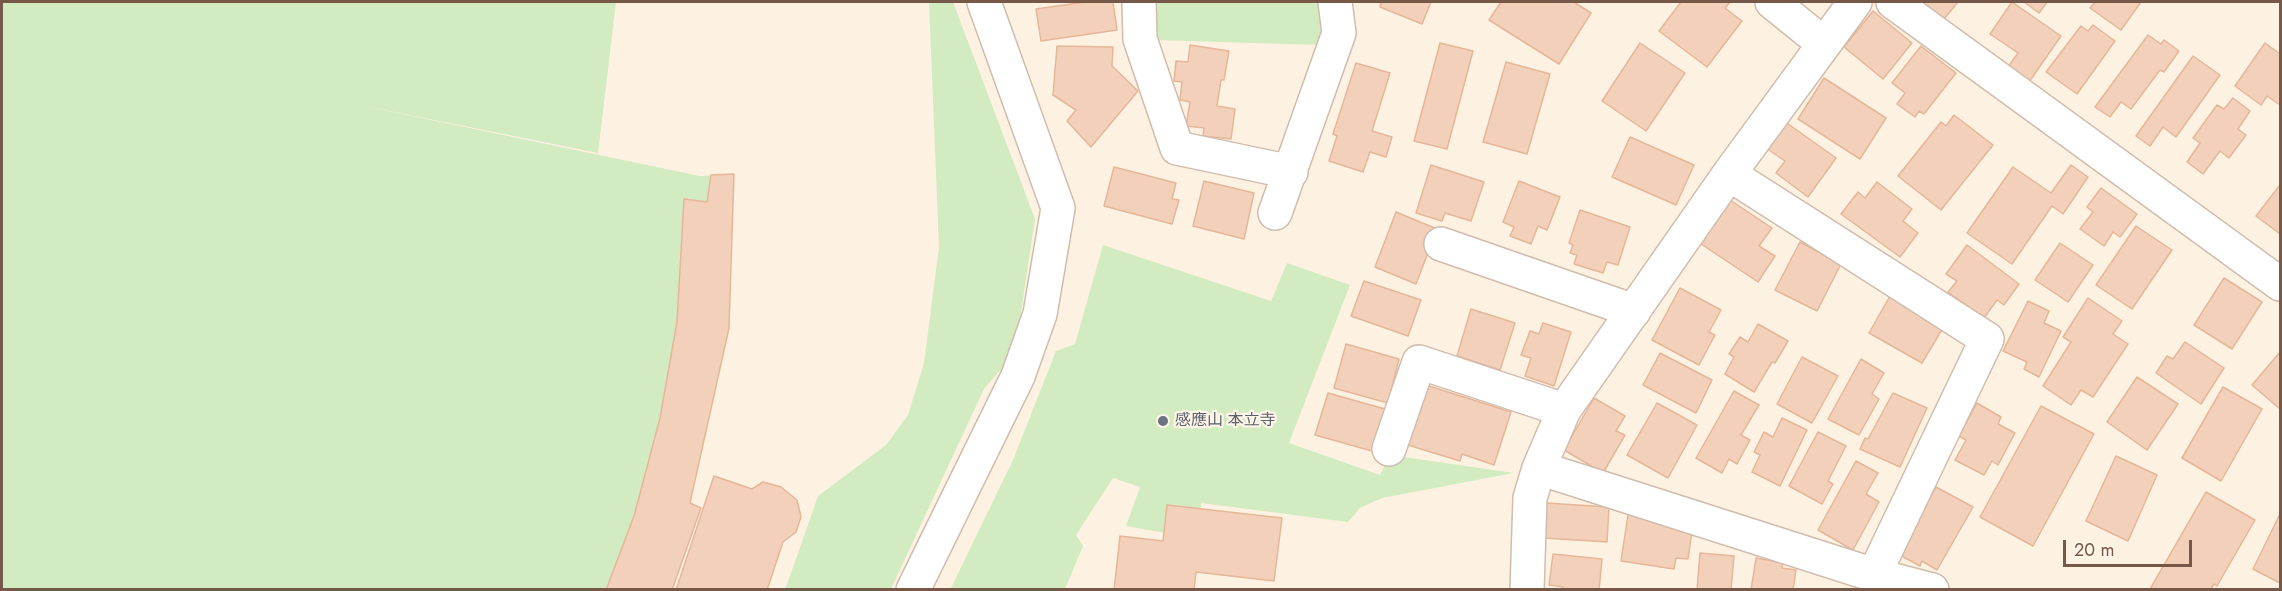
<!DOCTYPE html>
<meta charset="utf-8">
<style>
body{margin:0}
#map{position:relative;width:2282px;height:591px;overflow:hidden;background:#fdf2e2;font-family:Jost,sans-serif}
canvas{display:block}
.frame{position:absolute;inset:0;border:3px solid #755848;pointer-events:none}
.scale{position:absolute;left:2063px;top:540px;width:129px;height:27px;box-sizing:border-box;border:3px solid #755848;border-top:0;padding-left:8px;font-size:18px;line-height:21px;white-space:nowrap;color:#755848;-webkit-text-stroke:4px #fff6e9;paint-order:stroke}
</style>
<div id="map">
<canvas width="2282" height="591"></canvas>
<div class="frame"></div>
<div class="scale">20 m</div>
</div>
<script>
const g = document.querySelector('canvas').getContext('2d');
g.lineJoin = 'round';
function fillPath(path, color) { g.fillStyle = color; g.fill(path, 'evenodd'); }
function stroke(path, color, width, dash) { g.strokeStyle = color; g.lineWidth = width; g.lineCap = dash ? 'butt' : 'round'; g.setLineDash(dash || []); g.stroke(path); }
function write(font, color, halo, rows, align = 'center') {
  g.font = font + ' Jost,"Noto Sans JP",sans-serif'; g.lineWidth = 4.5; g.setLineDash([]); g.textBaseline = 'middle'; g.strokeStyle = halo; g.fillStyle = color; for (const [text, x, y, turn = 0] of rows) {
    g.save(); g.translate(x, y); g.rotate((+turn || 0) * Math.PI / 180); g.textAlign = isNaN(turn) ? turn : align; if (halo) g.strokeText(text, 0, 0); g.fillText(text, 0, 0); g.restore();
  }
}
const green = new Path2D(`
 M2 2H616L598 153 345 102 700 176 734 174 729 328 690 503 701 508 672 589H2Z
 M929 2H953L1035 219 1015 353 984 389 891 589 785 590 818 496 886 445 908 415 924 363 939 247Z
 M1153 2H1323L1325 18 1319 45 1154 40Z
 M1103 245 1271 301 1287 263 1350 285 1289 443 1380 475 1390 455 1514 473 1382 498 1360 508 1348 522 1201 503 1199 539 1126 526 1140 487 1113 478 1076 535 1083 546 1065 589 950 590 1013 460 1056 351 1075 344Z`);
const building = new Path2D(`
 M1085 2H1113L1117 30 1041 41 1036 9Z
 M1377 2H1431L1422 24 1380 7 1381 3Z
 M1501 2H1574L1591 13 1559 64 1489 20Z
 M1681 2H1730L1725 8 1742 21 1707 67 1659 31Z
 M1921 2H1958L1944 19Z
 M2012 2 2061 36 2029 82 2008 67 2018 53 1990 34Z
 M2024 2H2047L2039 13Z
 M2095 2H2141L2121 30 2090 8Z
 M1873 11 1912 43 1883 79 1844 47Z
 M2093 25 2115 41 2077 94 2046 72 2081 26 2088 31Z
 M2148 35 2161 44 2164 40 2179 51 2164 72 2160 70 2131 109 2121 102 2110 117 2095 107Z
 M1440 43 1473 51 1447 149 1414 141Z
 M1640 43 1685 73 1646 131 1602 101Z
 M2265 43 2280 54V105L2267 96 2261 105 2235 86Z
 M1190 45 1229 51 1224 80H1221L1217 106 1235 109 1231 139 1203 136 1204 128 1186 126 1190 102 1180 100 1182 82 1174 81 1176 61 1188 62Z
 M1057 46 1113 47 1112 66 1138 91 1091 147 1067 121 1076 110 1053 95Z
 M1921 46 1956 73 1924 114 1919 111 1915 117 1897 104 1905 93 1892 83Z
 M2193 56 2220 75 2176 137 2163 127 2150 146 2136 136Z
 M1506 62 1550 74 1527 154 1483 142Z
 M1356 63 1390 73 1372 131 1392 137 1386 157 1370 152 1363 172 1329 161 1337 136 1333 134Z
 M1824 78 1886 118 1860 159 1798 119Z
 M2233 98 2250 111 2238 129 2246 135 2229 158 2220 151 2203 174 2187 162 2200 143 2193 138 2217 105 2224 109Z
 M1954 115 1993 145 1941 210 1898 176 1941 122 1946 126Z
 M1784 121 1836 158 1808 197 1776 173 1785 161 1766 148Z
 M1630 137 1694 165 1676 205 1612 177Z
 M1431 165 1484 182 1471 221 1445 213 1442 221 1416 213Z
 M2071 165 2088 177 2063 214 2052 206 2012 264 1967 233 2013 167 2051 193Z
 M1114 167 1176 183 1172 199 1179 200 1172 224 1104 206Z
 M734 174 729 328 690 503 701 508 672 590H606L634 516 660 418 677 322 684 199 707 202 711 175Z
 M1204 181 1254 193 1244 239 1193 226Z
 M1519 181 1560 197 1547 230 1538 226 1531 244 1510 236 1514 227 1503 222Z
 M1877 182 1912 209 1903 221 1918 233 1900 257 1841 214 1858 192 1865 198Z
 M2280 185V234L2256 216Z
 M2101 188 2137 214 2120 237 2113 232 2104 246 2080 229 2093 212 2087 207Z
 M1730 200 1772 228 1759 246 1775 256 1758 282 1701 244Z
 M1580 210 1630 227 1618 265 1607 262 1603 273 1574 264 1577 255 1570 253 1573 245 1569 243Z
 M1396 212 1437 229 1416 284 1375 267Z
 M2136 226 2172 250 2132 309 2096 285Z
 M1800 242 1841 264 1817 311 1775 290Z
 M2060 243 2093 265 2068 302 2035 280Z
 M1967 245 2019 284 2004 305 1997 300 1984 318 1948 292 1957 281 1946 274Z
 M2224 278 2262 302 2232 349 2194 325Z
 M1364 281 1421 300 1408 336 1351 316Z
 M1680 288 1721 310 1709 332 1715 335 1699 365 1652 340Z
 M1890 296 1944 326 1922 363 1869 333Z
 M2088 298 2122 321 2113 334 2128 344 2093 397 2081 390 2071 405 2043 386 2071 342 2063 337Z
 M2028 301 2049 311 2044 323 2061 331 2039 377 2024 369 2027 362 2003 351Z
 M1471 309 1515 323 1500 370 1457 356Z
 M1543 323 1571 332 1554 386 1525 376 1531 358 1521 355 1530 331 1539 334Z
 M1758 324 1788 341 1775 363 1772 362 1754 392 1725 374 1734 357 1729 354 1740 337 1748 342Z
 M2185 342 2224 368 2201 404 2156 373 2167 356 2173 359Z
 M1346 344 1399 359 1388 403 1334 388Z
 M2280 352V409L2252 385Z
 M1660 353 1712 380 1696 413 1643 385Z
 M1802 357 1838 376 1812 423 1777 404Z
 M1861 359 1884 373 1872 394 1879 399 1859 435 1828 419Z
 M2137 377 2178 404 2147 450 2107 422Z
 M1426 385 1511 412 1494 465 1462 454 1460 461 1408 445Z
 M2223 387 2262 409 2221 481 2182 458Z
 M1734 391 1759 405 1741 435 1750 440 1737 464 1729 459 1722 473 1696 458Z
 M1328 393 1385 409 1372 451 1315 435Z
 M1893 393 1927 408 1900 467 1860 449 1865 438 1868 439Z
 M1594 398 1625 416 1616 431 1625 435 1603 473 1564 450Z
 M1657 403 1697 425 1668 478 1627 455Z
 M1977 403 2001 417 1998 424 2015 433 1998 465 1992 461 1984 475 1955 460 1966 440 1959 436Z
 M2041 406 2094 434 2033 546 1980 517Z
 M1782 418 1807 430 1780 486 1752 472 1760 455 1754 452 1764 432 1773 437Z
 M1818 432 1846 446 1828 481 1833 484 1822 504 1789 486Z
 M2116 456 2157 475 2128 541 2086 521Z
 M1856 461 1878 473 1866 494 1879 502 1853 550 1818 530Z
 M714 476 752 489 763 482 781 487 797 500 801 517 796 532 783 542 767 590H676Z
 M1936 487 1973 507 1937 570 1922 561 1920 566 1898 554Z
 M2206 492 2255 520 2217 586 2214 584 2210 590 2150 589Z
 M1546 503 1609 507 1607 542 1544 538Z
 M1167 505 1282 518 1274 581 1196 572 1194 590H1114L1120 536 1163 541Z
 M2280 514V583L2253 569Z
 M1628 515 1693 525 1688 559 1676 558 1674 569 1621 561Z
 M1700 553 1734 556 1731 590H1697Z
 M1553 554 1602 559 1599 590H1563V587L1549 585Z
 M1756 558 1783 563 1782 568 1796 570 1793 590H1751Z`);
const minor = new Path2D(`
 M1139 2 1140 39 1177 148 1291 172
 M1772 2 1824 44
 M1893 2 2280 284
 M1729 174 1987 339 1874 575
 M1275 213 1339 33 1335 2
 M1441 244 1634 311
 M1389 449 1419 362 1564 410
 M1539 468 1874 575 1932 590
 M913 590 1018 376 1040 314 1058 208 984 2
 M1527 590 1530 498 1539 468 1564 410 1729 174 1855 2`);
const markers = [
 [1163,421,6,"#6b7280"]
];
const worshipNames = [
 ["感應山 本立寺",1175,421]
];
fillPath(green, '#d2ebc0');
fillPath(building, '#f3d0b9');
stroke(building, '#e6b699', 1.5);
stroke(minor, '#d0bcac', 36);
stroke(minor, '#fff', 33);
for (const [x, y, r, color] of markers) { const dot = new Path2D(); dot.arc(x, y, r, 0, 2 * Math.PI); g.fillStyle = color; g.fill(dot); stroke(dot, '#fff6e9', 2); }
write('16px', '#5b616d', '#fff6e9', worshipNames, 'left');
</script>
